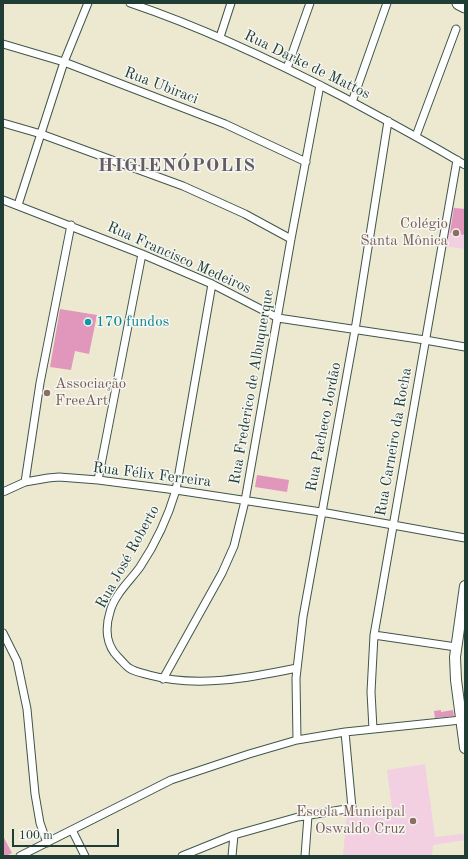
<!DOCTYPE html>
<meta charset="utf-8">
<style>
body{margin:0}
#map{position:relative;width:468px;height:859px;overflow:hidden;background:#ede9d1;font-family:"Old Standard TT",serif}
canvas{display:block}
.frame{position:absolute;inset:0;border:4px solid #1f3d34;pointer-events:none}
.scale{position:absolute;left:12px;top:829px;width:107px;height:18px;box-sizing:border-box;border:2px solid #1f3d34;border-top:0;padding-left:5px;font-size:12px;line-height:14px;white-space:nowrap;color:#1f3d34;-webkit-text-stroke:3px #f6f6f2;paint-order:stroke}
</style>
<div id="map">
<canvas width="468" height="859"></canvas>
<div class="frame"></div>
<div class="scale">100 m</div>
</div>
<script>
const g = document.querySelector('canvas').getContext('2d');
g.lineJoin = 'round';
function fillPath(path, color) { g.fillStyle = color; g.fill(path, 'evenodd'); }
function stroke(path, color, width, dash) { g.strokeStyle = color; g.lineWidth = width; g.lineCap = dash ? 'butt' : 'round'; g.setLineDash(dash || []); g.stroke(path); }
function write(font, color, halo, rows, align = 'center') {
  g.font = font + ' "Old Standard TT",serif'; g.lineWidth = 3; g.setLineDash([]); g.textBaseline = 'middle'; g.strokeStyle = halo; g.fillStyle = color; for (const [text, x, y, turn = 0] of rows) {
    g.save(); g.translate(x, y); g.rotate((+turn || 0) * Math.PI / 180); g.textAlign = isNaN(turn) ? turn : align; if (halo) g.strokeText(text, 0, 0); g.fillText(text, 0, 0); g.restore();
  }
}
const built = new Path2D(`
 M451 207 465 209V249L445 246Z
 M425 764 435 837 463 834 465 840 433 845 432 856H343L347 814 392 808 387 770Z`);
const building = new Path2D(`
 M454 208 465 209V235L450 233Z
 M60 309 97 315 89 354 75 351 71 370 50 367Z
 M257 475 289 480 287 492 255 487Z
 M441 710V712L453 710 454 716 435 718 434 711Z
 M3 836 12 853 6 856H3Z`);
const street = new Path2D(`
 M130 3C204 28 274 61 343 97 384 119 425 141 465 165
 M220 37 231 3
 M3 44 64 62 225 124 306 162
 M287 68 310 3
 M352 102 387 3
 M3 123 41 134 183 186 245 214 291 239
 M416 136 456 29
 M3 200 142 254 212 284 278 318 425 340 465 347
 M18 205 64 62 88 3
 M212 284 176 490C168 517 156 543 140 567 130 581 114 595 110 612 105 628 106 645 118 657 122 661 125 665 129 668 135 672 142 673 149 675 197 688 249 678 297 668
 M98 480 142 254
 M25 482 40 383 71 225
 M3 492 25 482 48 478 59 477 98 480 176 490 321 512 465 538
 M3 633 17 661 27 709 35 794 40 823 47 843
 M374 635 456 647
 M163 679 222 573 234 546 245 501 291 239 320 85
 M373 729 371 692 374 635 457 160
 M297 740 296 678 303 617 355 330 388 121
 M72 830 85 856
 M20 856 171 780 249 754 297 740 345 732 461 720
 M182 856 234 835 298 817 352 808 345 732
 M232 856 234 835
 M305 856 308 816`);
const secondary = new Path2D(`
 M465 586 455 657 456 680 465 748`);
const highway = new Path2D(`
 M459 3 465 6`);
const markers = [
 [456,233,4,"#8d6e63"],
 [88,322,4,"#0f9aa8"],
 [47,393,4,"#8d6e63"],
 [413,821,4,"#8d6e63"]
];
const streetNames = [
 ["Rua Darke de Mattos",307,65,26],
 ["Rua Ubiraci",161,86,21],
 ["Rua Francisco Medeiros",179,258,24],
 ["Rua Frederico de Albuquerque",252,387,-80],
 ["Rua Pacheco Jordão",324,427,-79],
 ["Rua Carneiro da Rocha",394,442,-80],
 ["Rua Félix Ferreira",152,475,7],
 ["Rua José Roberto",128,557,-61]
];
const educationNames = [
 ["Colégio",448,224],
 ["Santa Mônica",448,241],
 ["Associação",55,384,"left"],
 ["FreeArt",55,401,"left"],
 ["Escola Municipal",405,812],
 ["Oswaldo Cruz",405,829]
];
const cultureNames = [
 ["170 fundos",96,322]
];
const districtNames = [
 ["HIGIENÓPOLIS",177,166]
];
fillPath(built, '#f2cfe1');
fillPath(building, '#e196bc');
stroke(street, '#3e574c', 9);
stroke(secondary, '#3e574c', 12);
stroke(highway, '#3e574c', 15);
stroke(street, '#fff', 7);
stroke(secondary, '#fff', 10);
stroke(highway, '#fff', 13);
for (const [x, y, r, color] of markers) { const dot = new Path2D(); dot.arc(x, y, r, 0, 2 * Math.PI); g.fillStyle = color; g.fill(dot); stroke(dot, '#f6f6f2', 1.5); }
write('15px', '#1f3d34', '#f6f6f2', streetNames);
write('15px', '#785e54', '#f6f6f2', educationNames, 'right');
write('15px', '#0d838f', '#f6f6f2', cultureNames, 'left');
g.letterSpacing = '1px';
write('bold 19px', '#635c64', '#f6f6f2', districtNames);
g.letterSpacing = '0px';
</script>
